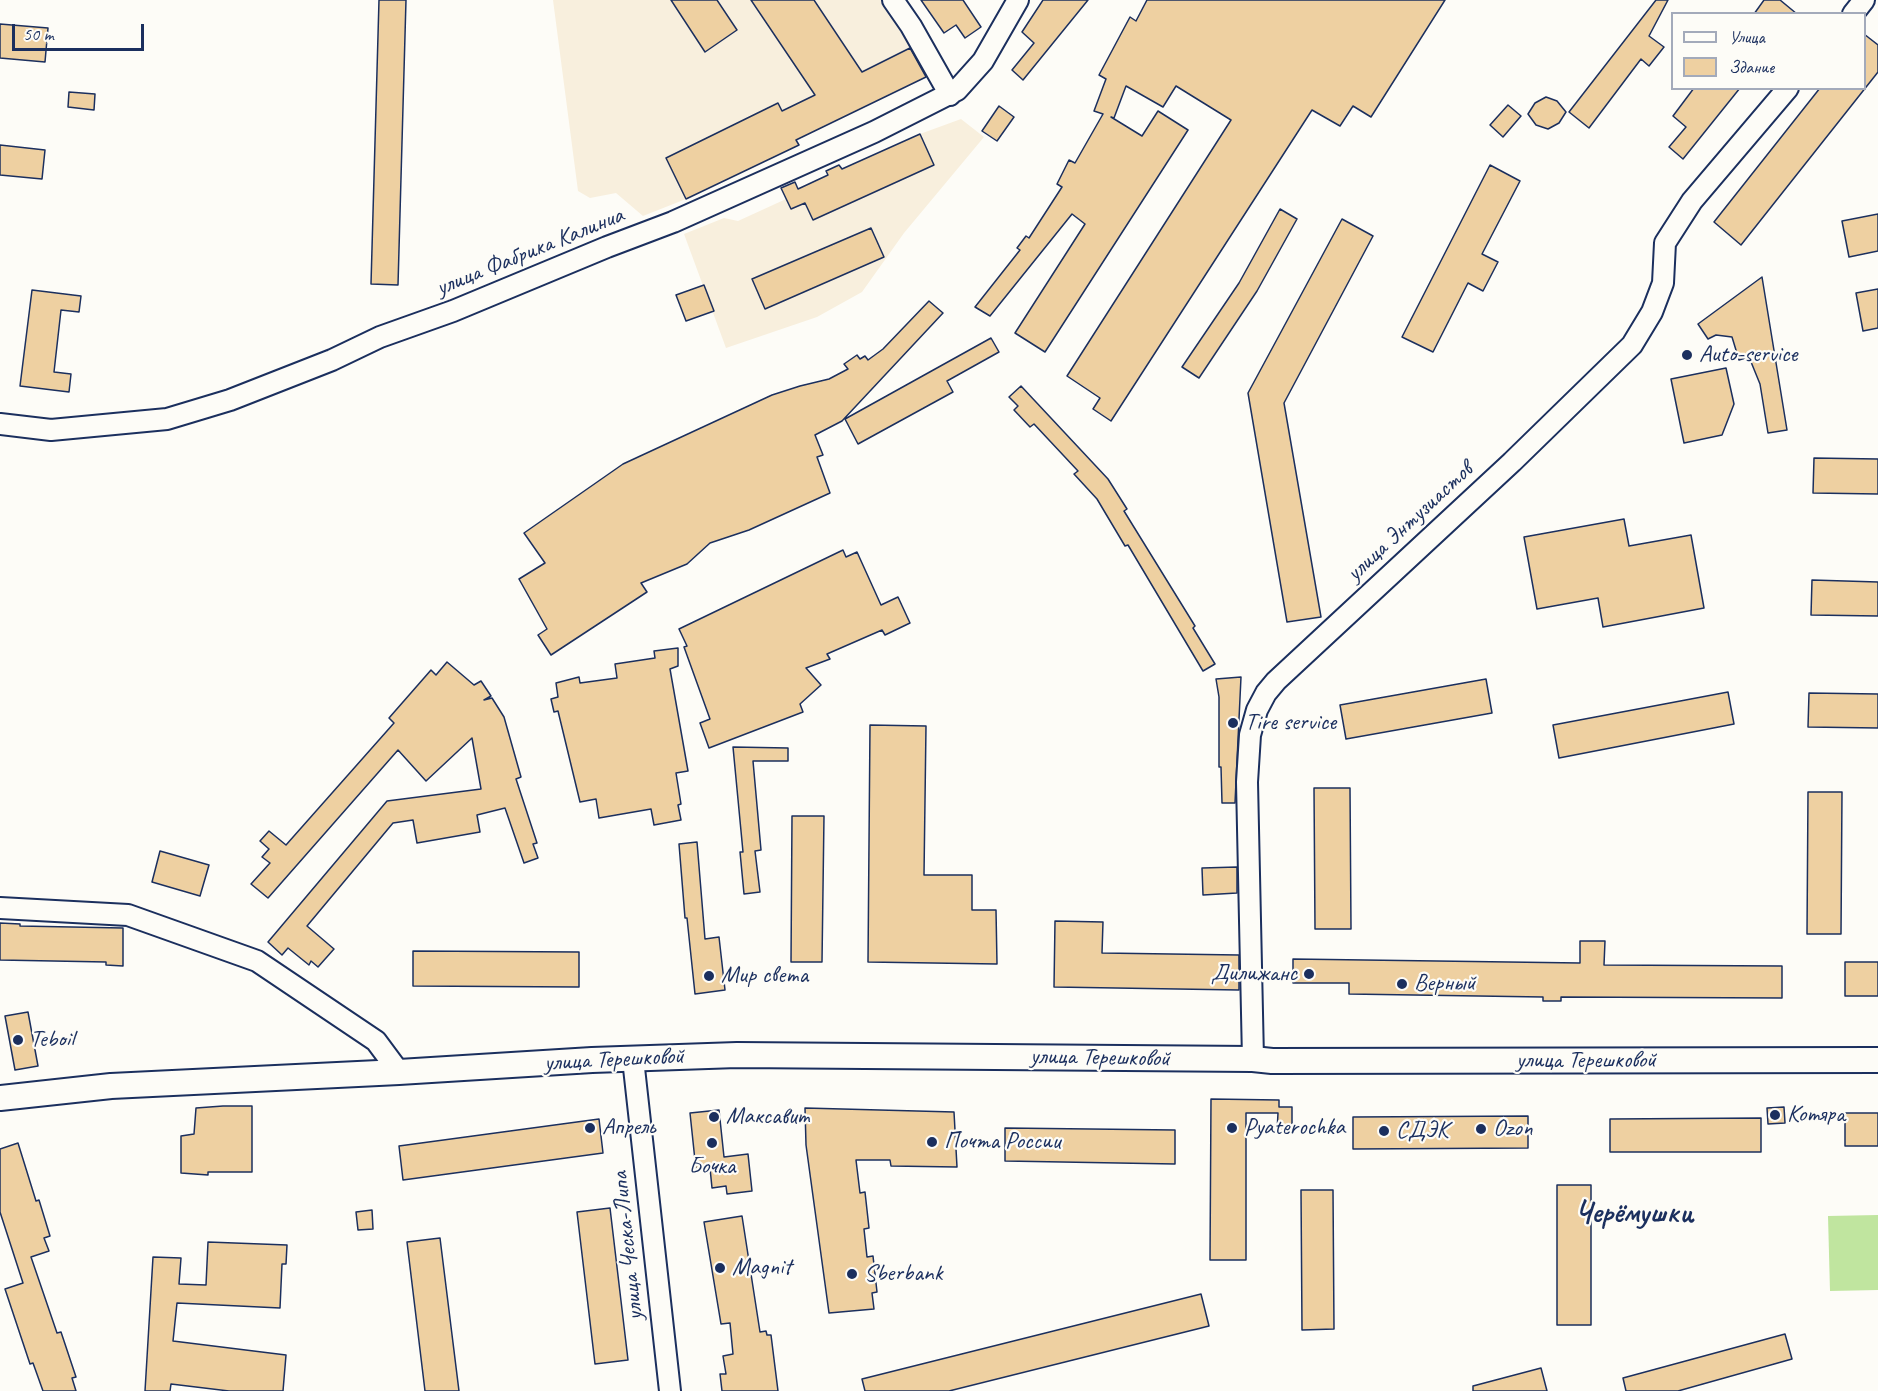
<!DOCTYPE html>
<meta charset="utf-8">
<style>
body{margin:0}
#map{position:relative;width:1878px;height:1391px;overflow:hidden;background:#fdfcf7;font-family:Caveat,sans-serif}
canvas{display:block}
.legend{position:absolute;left:1671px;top:12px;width:195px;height:78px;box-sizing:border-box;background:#fdfcf7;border:2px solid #a3aaba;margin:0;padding:8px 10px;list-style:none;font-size:18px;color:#1b2f5e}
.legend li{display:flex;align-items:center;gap:12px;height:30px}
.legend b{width:30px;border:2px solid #a3aaba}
.scale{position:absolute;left:12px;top:24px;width:132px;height:27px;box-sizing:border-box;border:3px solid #1b2f5e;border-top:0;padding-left:8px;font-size:18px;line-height:21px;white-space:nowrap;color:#1b2f5e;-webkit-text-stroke:4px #fdfcf7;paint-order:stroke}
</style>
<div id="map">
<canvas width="1878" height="1391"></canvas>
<ul class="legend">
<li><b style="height:8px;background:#fdfcf7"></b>Улица</li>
<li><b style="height:16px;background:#eed0a1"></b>Здание</li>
</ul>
<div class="scale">50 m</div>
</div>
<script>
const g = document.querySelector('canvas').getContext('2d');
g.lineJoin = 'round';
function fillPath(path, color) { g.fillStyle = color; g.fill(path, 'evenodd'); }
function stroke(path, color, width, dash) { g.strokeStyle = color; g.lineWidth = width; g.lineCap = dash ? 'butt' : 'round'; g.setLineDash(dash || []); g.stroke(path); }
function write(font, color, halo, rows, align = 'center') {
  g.font = font + ' Caveat,sans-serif'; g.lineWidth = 4.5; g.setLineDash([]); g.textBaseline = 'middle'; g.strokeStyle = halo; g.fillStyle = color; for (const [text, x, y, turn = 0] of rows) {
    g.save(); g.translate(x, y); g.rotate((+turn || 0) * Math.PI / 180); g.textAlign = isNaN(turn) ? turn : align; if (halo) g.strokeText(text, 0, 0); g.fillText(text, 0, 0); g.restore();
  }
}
const built = new Path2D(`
 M553 0H886L930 75 797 140 798 145 686 199 643 216 616 193 590 198 578 191Z
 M961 119 984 137 904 233 862 292 817 317 726 348 684 234 724 218 738 221 786 199 781 188 795 182 798 189 828 175 826 171 839 165 842 169 920 134Z`);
const green = new Path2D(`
 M1878 1215V1290L1830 1291 1828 1216Z`);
const building = new Path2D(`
 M379 0H406L398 285 371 284Z
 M671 0H717L737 30 705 52Z
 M751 0H814L862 72 910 48 926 77 796 140 799 145 686 199 666 158 778 103 782 111 815 95Z
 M921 0H963L981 27 965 38 956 25 944 33Z
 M1043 0H1088L1023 80 1012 70 1034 43 1022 32Z
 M1147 0H1445L1371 117 1353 106 1340 126 1312 110 1111 421 1093 409 1100 398 1067 376 1231 120 1176 86 1163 107 1126 86 1114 118 1111 117 1142 136 1158 111 1188 130 1045 352 1015 333 1085 224 1072 214 990 316 975 307 1020 250 1017 248 1026 236 1029 238 1062 187 1057 184 1069 160 1075 163 1103 114 1094 111 1106 79 1099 75 1130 17 1136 21Z
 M1656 0H1668L1649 36 1664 47 1649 66 1641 59 1589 128 1569 112Z
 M1764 0H1780L1797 14H1754Z
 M0 24 48 28 45 62 0 58Z
 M1864 34 1878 45V72L1741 245 1714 222 1820 88H1864Z
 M1694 88H1740L1683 159 1669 147 1686 127 1673 116Z
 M69 92 95 94 94 110 68 107Z
 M1546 97 1557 101 1566 112 1559 123 1548 129 1536 125 1528 114 1535 103Z
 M1508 105 1521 116 1503 137 1490 125Z
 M999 106 1014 117 997 141 982 131Z
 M920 134 934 165 813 220 805 203 791 209 781 188 795 182 798 189 828 175 826 171 839 165 842 169Z
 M0 145 45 150 42 179 0 175Z
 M1490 165 1520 181 1482 254 1498 262 1483 291 1468 283 1433 352 1402 337Z
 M1280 209 1297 219 1257 291 1199 378 1182 367 1239 283Z
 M1878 214V251L1849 257 1842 221Z
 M1342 219 1373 236 1284 403 1321 617 1287 622 1248 393Z
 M871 228 884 257 765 309 752 279Z
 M1762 277 1787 430 1768 433 1760 384 1749 357 1739 360 1732 337 1716 335 1708 339 1698 324Z
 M704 285 714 311 686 321 676 295Z
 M1878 289V328L1863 331 1856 293Z
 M32 290 81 296 79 312 61 310 54 372 71 374 69 392 20 386Z
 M929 301 943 313 842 421 815 435 823 455 817 457 830 493 749 530 710 543 687 564 641 583 647 592 551 655 538 635 547 629 519 579 545 563 524 533 623 464 772 395 800 386 829 379 848 369 844 364 857 355 860 359 865 356 868 360 883 349Z
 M991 338 999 352 947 381 953 392 858 444 845 419Z
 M1726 368 1734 404 1722 435 1684 443 1671 379Z
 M1021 386 1108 479 1127 509 1124 511 1195 626 1193 628 1215 664 1203 671 1128 545 1125 546 1097 499 1074 474 1078 471 1034 424 1030 427 1014 410 1018 406 1009 397Z
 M1814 458 1878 459V494L1813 493Z
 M1624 519 1629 546 1691 535 1704 608 1603 627 1598 598 1537 609 1524 537Z
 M843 550 846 557 857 552 881 605 898 597 910 623 885 635 882 630 827 654 830 659 806 668 821 685 800 704 803 712 709 748 700 723 710 719 684 647 687 646 679 629Z
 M1812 580 1878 582V616L1811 615Z
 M678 648V666L670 669 688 771 676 773 681 804 678 805 681 820 654 825 651 809 599 818 596 799 580 802 558 711 554 712 551 699 558 697 556 683 579 677 580 683 617 678 615 664 655 658 654 651Z
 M447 662 474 685 481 681 491 696 484 700 492 698 504 717 521 777 516 779 537 843 533 844 538 858 524 863 505 808 477 815 480 832 417 843 413 820 393 823 307 926 334 949 318 967 311 961 309 965 288 948 282 955 268 942 387 801 481 789 472 738 426 781 398 750 268 898 251 884 270 863 262 857 269 849 260 841 269 831 286 845 394 723 389 718 431 670 436 675Z
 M1241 677 1235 803H1222L1221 767H1219V697L1216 679Z
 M1486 679 1492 713 1346 739 1340 705Z
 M1728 692 1734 724 1559 758 1553 725Z
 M1809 693 1878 694V728L1808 727Z
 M870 725 926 726 924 875H972V910H996L997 964 868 962Z
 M733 747 788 748V761H753L761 850 755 851 760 892 744 894 740 852H743Z
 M1314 788H1350L1351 929H1315Z
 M1808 792H1842L1841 934H1807Z
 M792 816H824L822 962H791Z
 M697 842 705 939 719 937 725 990 695 994 687 918H685L679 844Z
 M160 851 209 865 200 896 152 882Z
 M1237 867V893L1203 895 1202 868Z
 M1055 921 1103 922 1102 953 1239 955V990L1054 987Z
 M0 923 20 924V926L123 928V966L106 965V962L0 960Z
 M1580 941H1605L1604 965 1782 966V998L1561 997V1001H1543V997L1349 994V983H1293V959L1580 963Z
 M413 951 579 952V987L413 986Z
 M1845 962H1878V996H1845Z
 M28 1012 38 1066 15 1070 5 1016Z
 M1211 1099 1279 1100V1107H1292V1133L1277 1132 1278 1113H1246V1260H1210Z
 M223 1106H252V1172H208V1175L181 1173V1136L194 1134 196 1108Z
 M1784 1107 1785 1123 1768 1124 1767 1108Z
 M805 1108 954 1112 957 1167 891 1166 890 1160H856L860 1193 865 1192 869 1228 864 1229 867 1257 873 1256 877 1292 872 1293 874 1309 829 1313 806 1145Z
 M719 1110 724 1157 748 1154 752 1191 727 1194 726 1186 712 1188 710 1168 696 1170 690 1113Z
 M1845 1113H1878V1146H1845Z
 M1528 1116V1148L1353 1149V1117Z
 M1761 1118V1152H1610V1119Z
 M599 1119 603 1153 403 1180 399 1146Z
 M1005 1128 1175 1130V1164L1005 1161Z
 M18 1143 36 1201 39 1200 50 1236 44 1238 49 1251 31 1257 57 1333 61 1332 76 1377 72 1378 76 1391H43L33 1363 30 1364 5 1289 23 1283 0 1212V1149Z
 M1557 1185H1591V1325H1557Z
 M1301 1190H1333L1334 1329 1302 1330Z
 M610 1208 628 1360 595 1364 577 1212Z
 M372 1210 373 1229 358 1230 356 1212Z
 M742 1216 760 1332 766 1331 767 1335H771L778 1391H722L720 1374H726L723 1356 733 1354 730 1323 721 1324 704 1222Z
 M440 1238 459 1391H425L407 1242Z
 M208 1242 287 1245 286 1264H282L280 1308 177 1303 173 1341 286 1355 283 1391H229L171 1384 170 1391H145L153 1257 181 1258 179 1284 206 1285Z
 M1201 1294 1209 1326 949 1391H865L862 1379Z
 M1785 1334 1792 1359 1678 1391H1626L1623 1378Z
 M1541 1368 1547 1391H1473V1386Z`);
const minor = new Path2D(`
 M893 0 911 26 950 95
 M1853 14 1864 0
 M0 424 51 430 167 419 230 400 332 360 380 337 453 311 607 247 673 222 874 132 957 90 983 61 1018 0
 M0 908 128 915 257 961 376 1041 399 1072
 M633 1059 670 1391
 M1253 1059 1247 782 1250 735 1257 710 1266 693 1276 681 1512 462 1632 345 1652 312 1663 283 1665 243 1692 201 1788 88`);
const major = new Path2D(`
 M0 1098 111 1086 399 1072 592 1060 737 1055 1253 1059 1272 1061 1878 1060`);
const markers = [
 [1687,355,6,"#1b2f5e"],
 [1233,723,6,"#1b2f5e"],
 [1309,974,6,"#1b2f5e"],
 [709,976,6,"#1b2f5e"],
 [1402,984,6,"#1b2f5e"],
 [18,1040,6,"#1b2f5e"],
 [1775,1115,6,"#1b2f5e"],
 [714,1117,6,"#1b2f5e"],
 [590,1128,6,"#1b2f5e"],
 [1232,1128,6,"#1b2f5e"],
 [1481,1129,6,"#1b2f5e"],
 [1384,1131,6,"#1b2f5e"],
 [932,1142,6,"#1b2f5e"],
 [712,1143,6,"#1b2f5e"],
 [720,1268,6,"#1b2f5e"],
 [852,1274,6,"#1b2f5e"]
];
const streetNames = [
 ["улица Фабрика Калиниа",530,252,-22],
 ["улица Энтузиастов",1410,522,-43],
 ["улица Терешковой",1100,1058,1],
 ["улица Терешковой",614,1060,-3],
 ["улица Терешковой",1586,1061],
 ["улица Ческа-Липа",628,1246,-96]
];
const poiNames = [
 ["Auto-service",1699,355],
 ["Tire service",1245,723],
 ["Дилижанс",1297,974,"right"],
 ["Мир света",721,976],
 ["Верный",1414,984],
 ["Teboil",30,1040],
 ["Котяра",1787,1115],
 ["Максавит",726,1117],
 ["Апрель",602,1128],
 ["Pyaterochka",1244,1128],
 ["Ozon",1493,1129],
 ["СДЭК",1396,1131],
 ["Почта России",944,1142],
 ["Бочка",712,1167,"center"],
 ["Magnit",732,1268],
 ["Sberbank",864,1274]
];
const districtNames = [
 ["Черёмушки",1634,1214]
];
fillPath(built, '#f8efdd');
fillPath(green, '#c0e59f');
fillPath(building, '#eed0a1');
stroke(building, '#1b2f5e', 1.5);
stroke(minor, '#1b2f5e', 24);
stroke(major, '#1b2f5e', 28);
stroke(minor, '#fdfcf7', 20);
stroke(major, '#fdfcf7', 24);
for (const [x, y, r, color] of markers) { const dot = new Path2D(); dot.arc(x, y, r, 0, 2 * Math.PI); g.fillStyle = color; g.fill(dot); stroke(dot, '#fdfcf7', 2); }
write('24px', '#1b2f5e', '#fdfcf7', streetNames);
write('24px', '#1b2f5e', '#fdfcf7', poiNames, 'left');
write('bold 30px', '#1b2f5e', '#fdfcf7', districtNames);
</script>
